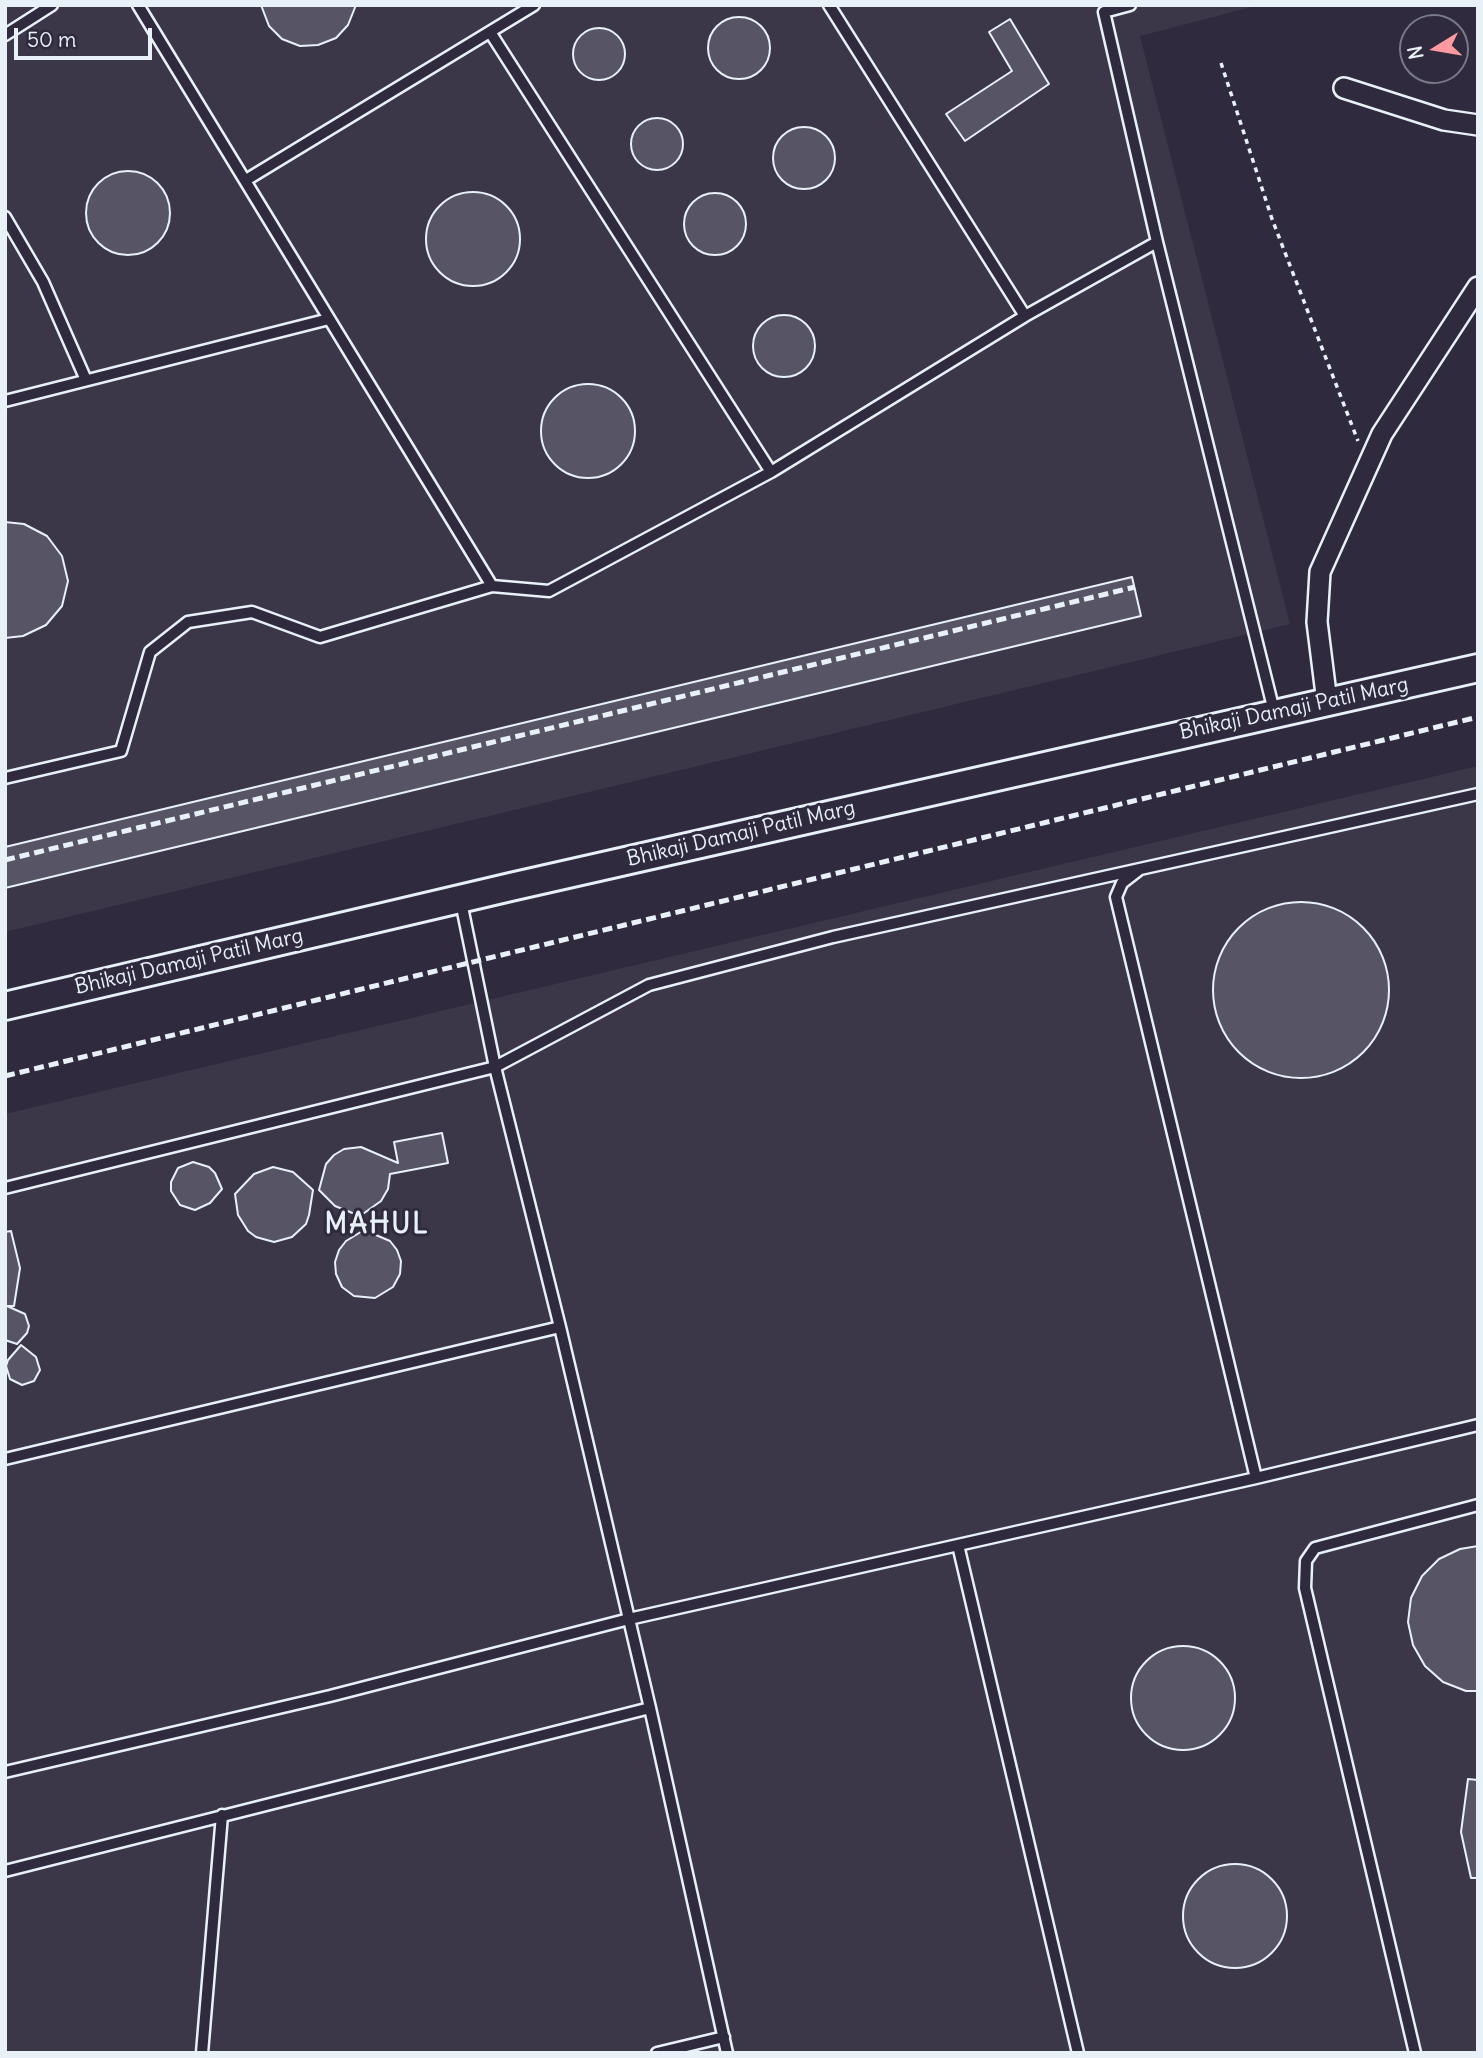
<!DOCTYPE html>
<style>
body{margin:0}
#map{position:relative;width:1483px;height:2058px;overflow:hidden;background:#2f2a3d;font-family:Delius,sans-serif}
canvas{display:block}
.frame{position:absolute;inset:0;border:7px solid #e8f1f8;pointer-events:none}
.north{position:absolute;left:1399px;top:14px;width:70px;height:70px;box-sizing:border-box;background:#2f2a3d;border:2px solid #797a88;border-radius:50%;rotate:259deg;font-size:19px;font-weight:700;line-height:28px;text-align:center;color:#e8f1f8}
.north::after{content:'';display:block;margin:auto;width:24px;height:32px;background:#ff9aa2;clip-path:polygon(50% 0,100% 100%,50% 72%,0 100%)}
.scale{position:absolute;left:14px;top:28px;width:138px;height:32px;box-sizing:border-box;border:4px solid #e8f1f8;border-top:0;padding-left:9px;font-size:21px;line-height:24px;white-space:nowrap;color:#e8f1f8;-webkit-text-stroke:5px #2f2a3d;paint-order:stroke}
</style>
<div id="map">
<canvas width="1483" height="2058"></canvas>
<div class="frame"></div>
<div class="north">N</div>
<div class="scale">50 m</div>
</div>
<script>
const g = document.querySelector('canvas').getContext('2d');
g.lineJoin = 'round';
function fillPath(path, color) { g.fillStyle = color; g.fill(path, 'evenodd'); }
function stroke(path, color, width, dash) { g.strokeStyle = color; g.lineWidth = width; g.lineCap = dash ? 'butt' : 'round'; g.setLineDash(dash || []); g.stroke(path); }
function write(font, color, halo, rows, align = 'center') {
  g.font = font + ' Delius,sans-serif'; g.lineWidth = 6; g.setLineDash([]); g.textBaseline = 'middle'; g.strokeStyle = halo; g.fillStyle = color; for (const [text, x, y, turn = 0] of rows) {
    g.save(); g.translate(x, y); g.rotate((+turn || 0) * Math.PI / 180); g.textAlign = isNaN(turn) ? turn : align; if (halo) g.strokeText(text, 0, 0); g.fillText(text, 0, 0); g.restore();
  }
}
const built = new Path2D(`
 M5 5H1259L1140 36 1290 624 5 932Z
 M1478 766V2053H5V1114Z`);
const building = new Path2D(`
 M261 5H356L348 25 336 38 318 45 300 46 282 39 269 26Z
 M708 48a31 31 0 1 1 62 0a31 31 0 1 1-62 0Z
 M1010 19 1049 84 965 141 946 114 1012 71 989 32Z
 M573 54a26 26 0 1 1 52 0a26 26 0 1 1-52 0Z
 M631 144a26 26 0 1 1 52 0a26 26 0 1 1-52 0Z
 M773 158a31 31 0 1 1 62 0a31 31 0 1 1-62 0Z
 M86 213a42 42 0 1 1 84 0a42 42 0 1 1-84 0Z
 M426 239a47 47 0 1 1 94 0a47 47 0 1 1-94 0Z
 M684 224a31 31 0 1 1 62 0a31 31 0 1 1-62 0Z
 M753 346a31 31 0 1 1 62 0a31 31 0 1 1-62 0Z
 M541 431a47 47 0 1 1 94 0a47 47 0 1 1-94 0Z
 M5 522 24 524 47 536 62 556 68 581 62 606 46 625 23 636 5 638Z
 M1132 577 1141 616 5 888V847Z
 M1213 990a88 88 0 1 1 176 0a88 88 0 1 1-176 0Z
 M442 1133 448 1163 390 1174 388 1189 381 1201 360 1216 335 1206 319 1190 326 1164 334 1155 344 1149 361 1147 398 1163 394 1142Z
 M193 1162 209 1167 215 1173 222 1189 210 1203 195 1210 180 1205 171 1191V1182L178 1168Z
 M273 1167 293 1172 313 1190 309 1215 306 1224 292 1237 274 1242 256 1237 248 1231 238 1215 235 1194 254 1174Z
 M364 1230 390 1241 397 1250 401 1261 400 1274 393 1287 375 1298 354 1296 342 1287 336 1274 335 1262 339 1250 346 1241Z
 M11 1231 20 1268 14 1306H7L25 1314 29 1326 27 1333 17 1344 5 1340V1232Z
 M21 1345 36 1357 40 1370 34 1381 22 1385 10 1379 6 1366 8 1360Z
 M1478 1546V1691H1466L1443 1682 1425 1666 1413 1645 1408 1622 1411 1598 1422 1576 1439 1559 1460 1549Z
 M1131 1698a52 52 0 1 1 104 0a52 52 0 1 1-104 0Z
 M1468 1779 1478 1780V1878H1471L1461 1832Z
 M1183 1916a52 52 0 1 1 104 0a52 52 0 1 1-104 0Z`);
const path = new Path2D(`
 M1221 63 1272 219 1358 441`);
const lane = new Path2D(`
 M138 5 492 586
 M829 5 1025 316
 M1130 5 1104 12 1157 242 1274 711
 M490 32 771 472
 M5 35 52 5
 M246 180 534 5
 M5 217 43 282 86 380
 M5 401 329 319
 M5 778 121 751 150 652 188 622 252 612 320 637 492 586 549 591 771 472 1025 316 1157 242
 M461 902 495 1067 560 1327
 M5 1188 495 1067 649 985 833 937 1140 869
 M5 1459 560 1327 650 1708 727 2053
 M1256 1478 1116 897 1122 883 1140 869 1478 794
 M958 1545 1078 2053
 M5 1772 330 1696 629 1619 1256 1478 1478 1425
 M5 1871 650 1708
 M202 2053 222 1815
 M657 2053 724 2037
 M1415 2053 1305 1588 1306 1561 1315 1548 1478 1505`);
const street = new Path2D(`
 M1344 88 1444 120 1478 125
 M1327 702 1317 622 1320 572 1382 434 1478 287`);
const secondary = new Path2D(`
 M5 1006C495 889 986 777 1478 668`);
const rail = new Path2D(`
 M5 860 1135 587
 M5 1076 1478 717`);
const streetNames = [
 ["Bhikaji Damaji Patil Marg",1294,709,-12],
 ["Bhikaji Damaji Patil Marg",741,834,-13],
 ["Bhikaji Damaji Patil Marg",189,962,-13]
];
const districtNames = [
 ["MAHUL",377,1225]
];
fillPath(built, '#3b3749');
fillPath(building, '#575565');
stroke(building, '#e8f1f8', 2);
stroke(lane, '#e8f1f8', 15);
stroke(street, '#e8f1f8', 24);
stroke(secondary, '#e8f1f8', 32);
stroke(path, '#e8f1f8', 3.5, [5, 5]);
stroke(lane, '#2f2a3d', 10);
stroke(street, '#2f2a3d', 19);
stroke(secondary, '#2f2a3d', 26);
stroke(rail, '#e8f1f8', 5, [10, 5]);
write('21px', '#e8f1f8', '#2f2a3d', streetNames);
g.letterSpacing = '2px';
write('bold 28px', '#e8f1f8', '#2f2a3d', districtNames);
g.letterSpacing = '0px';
</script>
